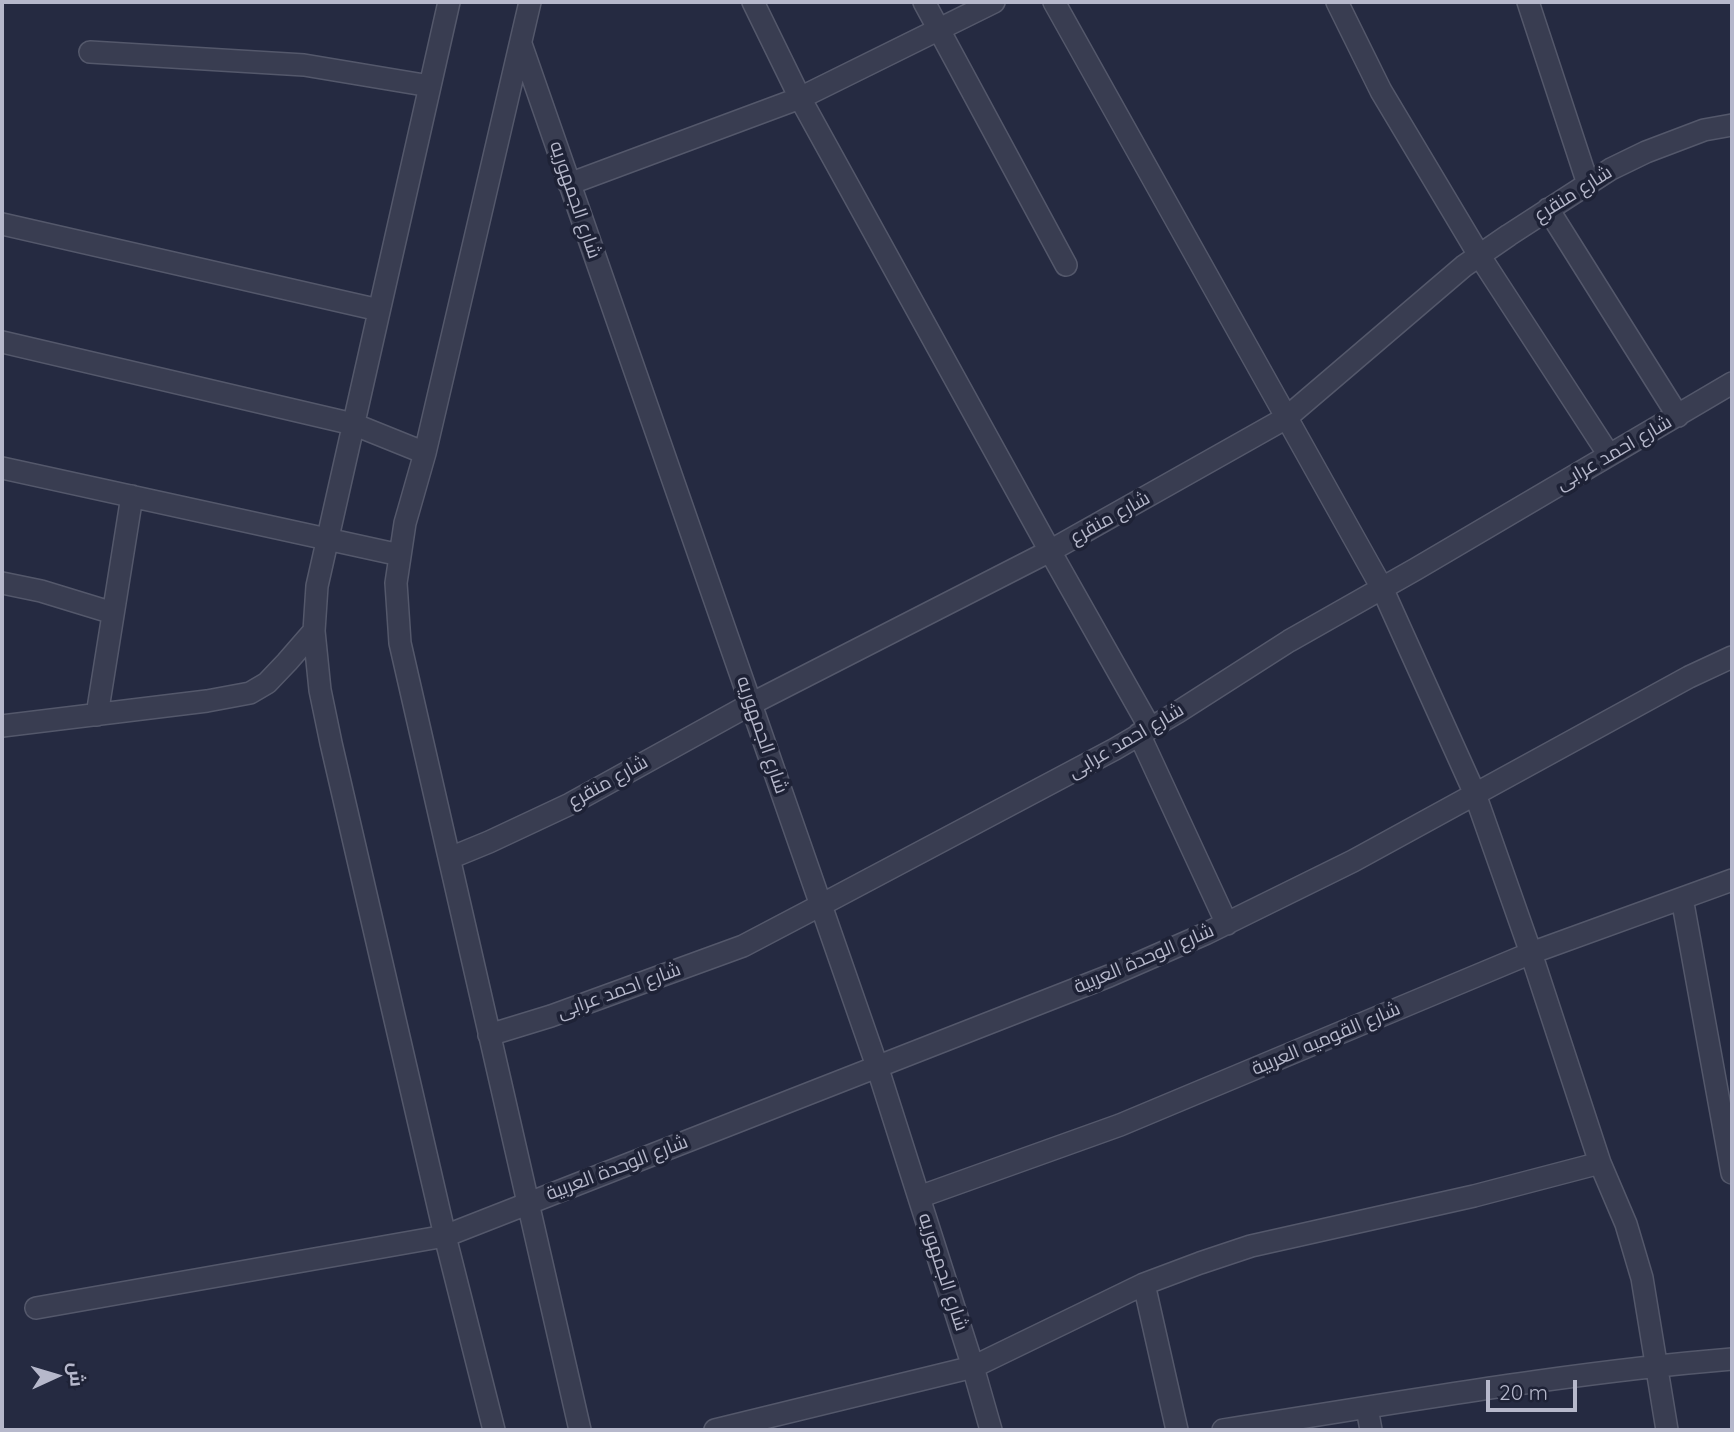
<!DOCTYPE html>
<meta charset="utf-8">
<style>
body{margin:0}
#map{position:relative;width:1734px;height:1432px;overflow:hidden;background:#252a41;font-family:Quicksand,Cairo,sans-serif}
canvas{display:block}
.frame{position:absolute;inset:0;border:4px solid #b6b8cb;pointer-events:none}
.north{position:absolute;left:21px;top:1341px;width:70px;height:70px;-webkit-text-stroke:5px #1e2236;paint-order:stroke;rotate:86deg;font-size:19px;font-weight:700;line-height:28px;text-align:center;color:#b6b8cb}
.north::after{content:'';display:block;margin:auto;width:24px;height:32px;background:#b6b8cb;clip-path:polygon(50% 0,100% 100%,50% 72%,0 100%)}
.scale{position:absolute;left:1486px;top:1380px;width:91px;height:32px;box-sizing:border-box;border:4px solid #b6b8cb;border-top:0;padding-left:9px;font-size:21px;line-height:24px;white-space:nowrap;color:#b6b8cb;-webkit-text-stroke:5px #1e2236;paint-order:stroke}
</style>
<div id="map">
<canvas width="1734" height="1432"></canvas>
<div class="frame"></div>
<div class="north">ش</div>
<div class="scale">20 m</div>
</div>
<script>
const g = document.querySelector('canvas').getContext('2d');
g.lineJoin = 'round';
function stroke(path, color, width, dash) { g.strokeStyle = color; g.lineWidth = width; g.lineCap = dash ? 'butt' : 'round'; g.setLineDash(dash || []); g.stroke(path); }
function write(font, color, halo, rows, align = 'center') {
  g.font = font + ' Quicksand,Cairo,sans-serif'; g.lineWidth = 7; g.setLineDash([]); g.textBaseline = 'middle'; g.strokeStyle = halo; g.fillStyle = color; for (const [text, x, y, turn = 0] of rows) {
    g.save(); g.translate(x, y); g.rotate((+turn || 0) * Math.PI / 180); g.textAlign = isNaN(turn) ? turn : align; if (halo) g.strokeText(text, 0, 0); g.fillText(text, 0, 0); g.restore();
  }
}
const minor = new Path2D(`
 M449 2 317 586 314 631 320 690 331 743 445 1236 494 1430
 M530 2 425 453 405 523 396 583 400 643 580 1430
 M753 2 800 98 1050 551 1150 728
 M924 2 1066 265
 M1054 2 1382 588 1475 794 1531 953 1600 1163 1626 1224 1642 1278 1667 1430
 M1337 2 1381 91 1479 255 1609 455
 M1528 2 1588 184
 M521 44 877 1066 973 1367 991 1430
 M90 52 304 65 430 86
 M569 184 800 98 994 2
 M1548 209 1678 416
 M2 224 379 310
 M2 342 353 424 425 453
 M2 468 400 555
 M2 583 41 591 113 613
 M97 715 132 496
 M2 726 207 701 250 693 267 683 287 662 314 631
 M1139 734 1227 924
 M450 858 489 842 570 804 751 704 1050 551 1286 418 1464 266 1509 235 1611 169 1646 152 1704 130 1732 125
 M1682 898 1732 1173
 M489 1035 551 1016 743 946 821 905 1115 749 1178 712 1289 641 1416 569 1732 383
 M919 1197 1120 1125 1531 953 1732 880
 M1144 1284 1177 1430
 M36 1308 445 1236 1109 976 1205 934 1353 861 1689 677 1732 657
 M1367 1408 1371 1430
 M715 1430 973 1367 1144 1284 1200 1263 1251 1246 1474 1196 1600 1163
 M1223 1430C1393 1404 1562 1373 1732 1359`);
const streetNames = [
 ["شارع منقرع",1573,194,-32],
 ["شارع الجمهوريه",575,200,71],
 ["شارع احمد عرابى",1614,453,-30],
 ["شارع منقرع",1110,518,-29],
 ["شارع الجمهوريه",762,735,71],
 ["شارع احمد عرابى",1126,741,-30],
 ["شارع منقرع",608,782,-29],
 ["شارع الوحدة العربية",1144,959,-23],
 ["شارع احمد عرابى",619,991,-20],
 ["شارع القوميه العربية",1326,1039,-23],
 ["شارع الوحدة العربية",617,1168,-21],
 ["شارع الجمهوريه",943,1272,72]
];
stroke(minor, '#54586b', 24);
stroke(minor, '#393d51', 21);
write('19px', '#b6b8cb', '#1e2236', streetNames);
</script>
